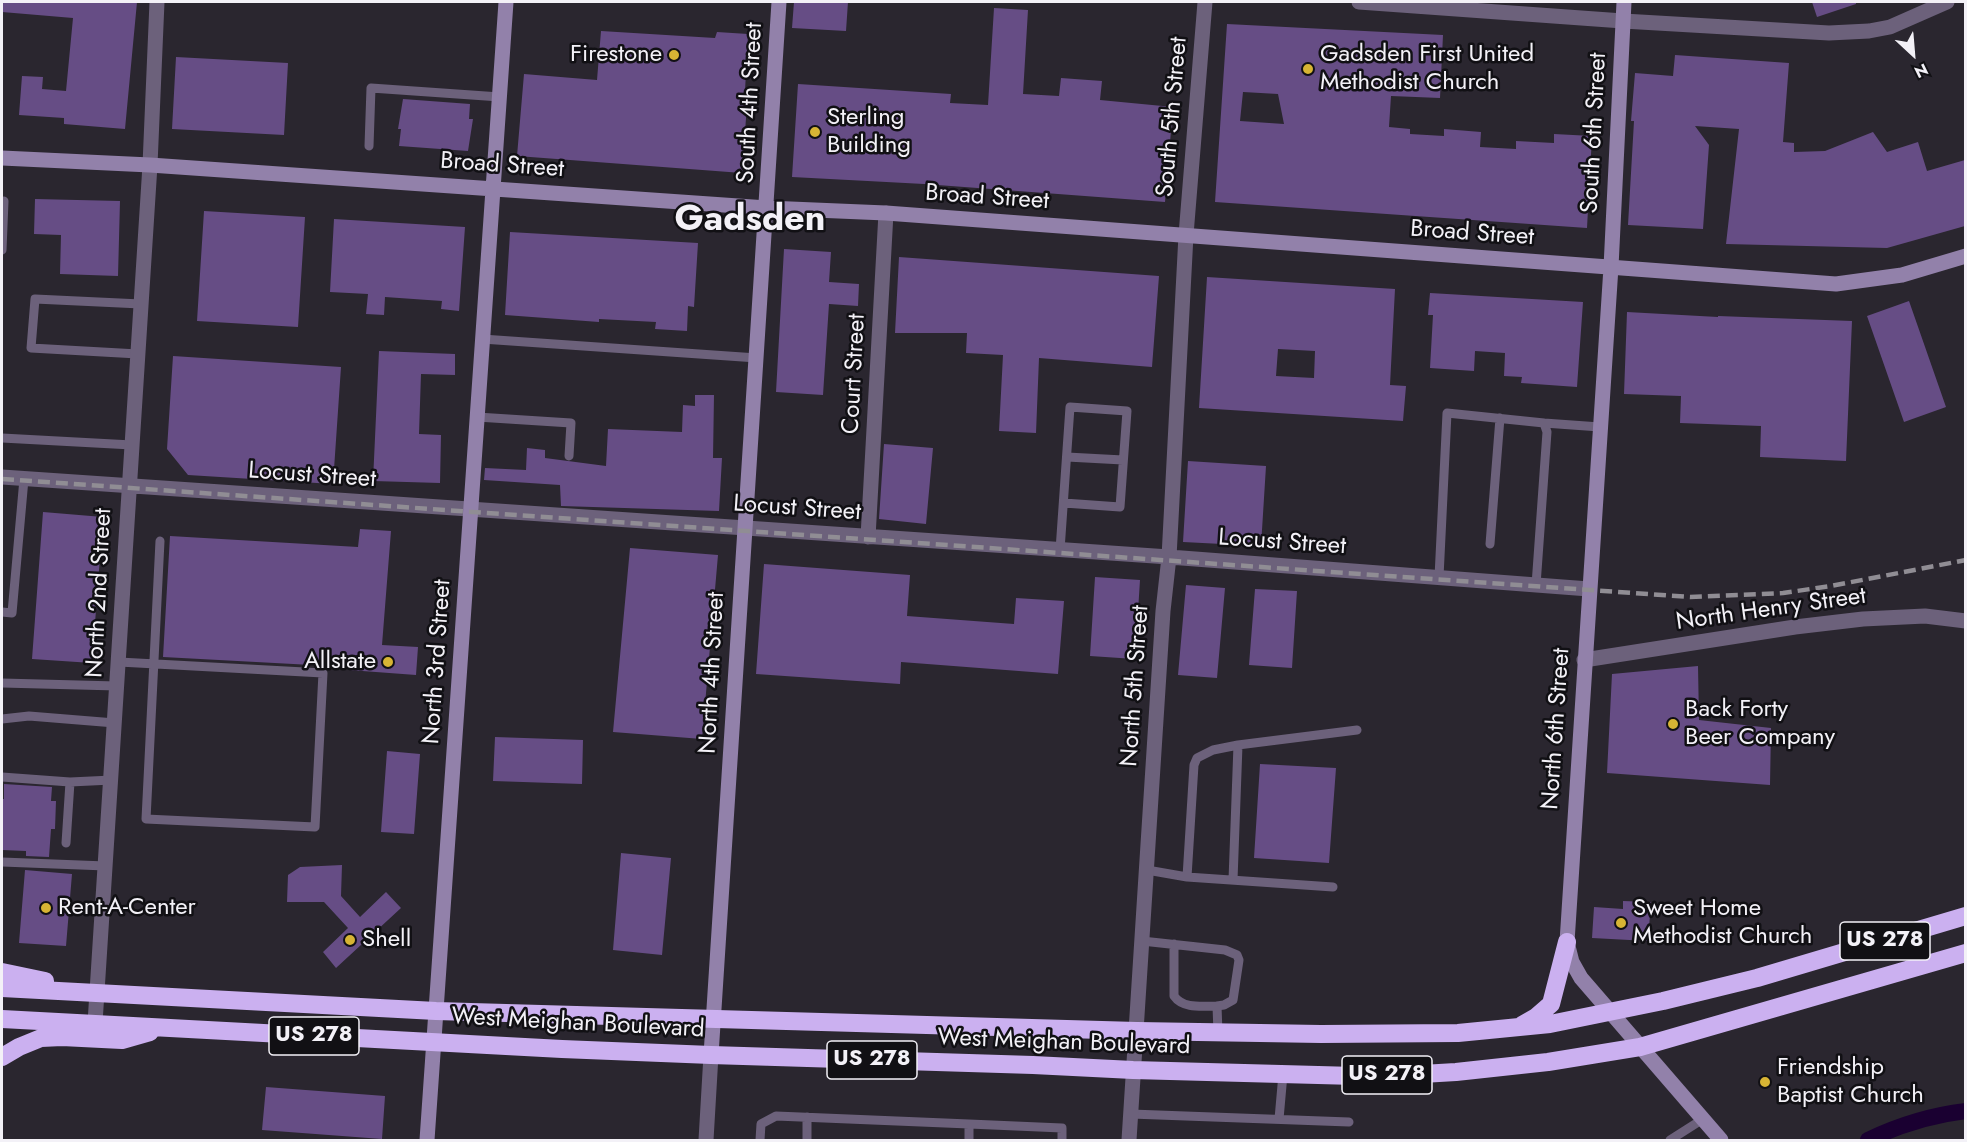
<!DOCTYPE html>
<style>
body{margin:0}
#map{position:relative;width:1967px;height:1142px;overflow:hidden;background:#2a262f;font-family:Jost,sans-serif}
canvas{display:block}
.frame{position:absolute;inset:0;border:3px solid #f3f1f7;pointer-events:none}
.north{position:absolute;left:1883px;top:24px;width:60px;height:60px;-webkit-text-stroke:4px #111014;paint-order:stroke;rotate:154deg;font-size:16px;font-weight:700;line-height:24px;text-align:center;color:#f3f1f7}
.north::after{content:'';display:block;margin:auto;width:21px;height:27px;background:#f3f1f7;clip-path:polygon(50% 0,100% 100%,50% 72%,0 100%)}
</style>
<div id="map">
<canvas width="1967" height="1142"></canvas>
<div class="frame"></div>
<div class="north">N</div>
</div>
<script>
const g = document.querySelector('canvas').getContext('2d');
g.lineJoin = 'round';
function stroke(path, color, width, dash) { g.strokeStyle = color; g.lineWidth = width; g.lineCap = dash ? 'butt' : 'round'; g.setLineDash(dash || []); g.stroke(path); }
function fillPath(path, color) { g.fillStyle = color; g.fill(path, 'evenodd'); }
function write(font, color, halo, rows, align = 'center') {
  g.font = font + ' Jost,sans-serif'; g.lineWidth = 5; g.setLineDash([]); g.textBaseline = 'middle'; g.strokeStyle = halo; g.fillStyle = color; for (const [text, x, y, turn = 0] of rows) {
    g.save(); g.translate(x, y); g.rotate((+turn || 0) * Math.PI / 180); g.textAlign = isNaN(turn) ? turn : align; if (halo) g.strokeText(text, 0, 0); g.fillText(text, 0, 0); g.restore();
  }
}
const canal = new Path2D(`
 M1868 1140C1899 1125 1932 1115 1966 1111`);
const building = new Path2D(`
 M2 2H137L125 129 64 124V118L19 115 22 76 43 77 42 89 66 91 73 18 2 12Z
 M794 2H848L846 31 792 28Z
 M1812 2H1856V4L1817 17Z
 M994 8 1028 10 1023 94 1059 96 1061 78 1102 81 1100 100 1173 107 1165 202 924 184 792 177 798 84 951 94 950 103 988 105Z
 M1227 24 1443 35 1440 98 1391 96 1389 127 1410 129V134L1444 136V129L1481 132 1480 147 1516 149V141L1554 143V134L1592 136 1587 228 1215 202ZM1243 92 1278 94 1284 124 1240 121Z
 M601 31 715 38 717 32 748 34 745 91H748L742 173 517 156 524 74 597 80Z
 M1675 55 1789 63 1783 142 1794 143V152L1825 151 1873 132 1887 152 1918 142 1927 171 1965 160V226L1887 248 1726 244 1739 129 1695 126 1709 145 1703 229 1628 225 1634 121H1631L1635 73 1673 76Z
 M176 57 288 63 284 135 172 129Z
 M403 99 470 104 469 119H473L468 151 399 146 401 129H398Z
 M35 199 120 201 118 276 60 274 61 235 34 234Z
 M204 211 305 217 298 327 197 321Z
 M334 219 465 227 459 311 441 309 442 301 385 297 384 315 366 314 368 294 330 292Z
 M510 232 698 243 694 307 688 306 687 331 655 329 656 322 599 319V322L505 315Z
 M784 249 831 252 829 282 859 284 858 306 829 304 823 395 776 392Z
 M899 257 1159 276 1152 367 1039 358 1036 433 999 431 1003 355 966 353 967 333H895Z
 M1207 277 1395 289 1390 385 1406 386 1403 421 1199 408ZM1278 349 1315 351 1314 378 1276 376Z
 M1430 293 1583 302 1577 387 1521 383 1522 377 1504 376 1505 353 1475 351 1474 371 1430 368 1433 315H1428Z
 M1909 301 1946 407 1904 422 1867 316Z
 M1627 312 1718 317V316L1852 321 1846 461 1760 457 1761 426 1680 423 1681 396 1624 394Z
 M379 351 455 354V375L421 374 419 434 441 435 440 483 373 481Z
 M173 356 341 367 333 484 188 475 167 449Z
 M695 395H714L713 458H722L719 511 561 506 560 485 484 480 485 468 526 470 527 448 545 450V458L606 466 608 429 682 432 683 405 695 406Z
 M884 444 933 448 926 524 879 519Z
 M1188 461 1266 466 1261 546 1183 542Z
 M43 512 103 517 92 663 32 659Z
 M360 529 391 531 382 645 418 647 416 675 349 670V667L163 657 170 536 358 547Z
 M630 548 718 555 702 739 613 732Z
 M764 564 910 575 907 616 1014 624 1016 598 1064 601 1058 674 901 662 900 684 756 674Z
 M1095 577 1140 580 1135 659 1090 656Z
 M1186 585 1225 588 1217 678 1178 675Z
 M1255 589 1297 591 1292 668 1249 665Z
 M1698 666 1699 720 1771 728 1770 785 1607 773 1612 674Z
 M495 737 583 740 582 784 493 781Z
 M387 751 420 754 414 834 381 832Z
 M1260 764 1336 768 1329 863 1254 858Z
 M4 784 52 787 51 801H56L55 829H51L49 857 26 856V851L2 850V799H4Z
 M621 853 671 858 662 955 613 950Z
 M342 865 341 896 360 917 386 892 401 908 336 968 323 952 348 928 324 902H287L288 875 300 867Z
 M25 870 72 874 66 946 19 943Z
 M1623 901 1651 902 1648 941 1592 938 1594 907 1623 909Z
 M266 1087 385 1096 382 1139 262 1130Z`);
const lane = new Path2D(`
 M369 146 371 88 500 97
 M2 250 4 201
 M482 339 757 358
 M138 354 31 348 35 299 141 304
 M477 417 571 423 569 456
 M1544 423 1600 427
 M2 438 132 445
 M1067 457 1123 460
 M1490 544 1500 418
 M1060 550 1070 407 1127 411 1120 507 1064 503
 M1439 577 1447 413 1544 423 1547 432 1536 585
 M2 612 12 613 24 479
 M119 662 323 673 315 827 146 819 160 541
 M2 683 117 686
 M2 719 29 716 115 723
 M2 777 70 782 66 843
 M70 782 112 780
 M2 862 106 866
 M1147 870 1187 877 1333 887
 M1187 877 1194 765 1197 758 1213 750 1238 745 1357 730
 M1233 880 1238 745
 M1903 935 1913 969
 M1142 941 1225 950 1237 955 1239 960 1233 1000 1224 1005 1217 1006 1218 1033
 M1174 944V996C1183 1009 1202 1006 1217 1006
 M1131 1114 1349 1122
 M1279 1119 1283 1074
 M760 1140 761 1124 776 1116 969 1124
 M807 1140V1117
 M969 1140V1124L1062 1128V1140
 M1670 1140 1703 1119`);
const street = new Path2D(`
 M1359 2 1623 21 1829 33 1869 31 1890 27 1947 2
 M2 477 1169 557 1589 589
 M868 537 886 213
 M1584 660 1795 627 1863 619 1925 616 1966 621
 M95 1023 150 165 157 2
 M706 1140 711 1055
 M1129 1140 1163 611 1169 557 1186 235 1205 2`);
const secondary = new Path2D(`
 M1624 2 1611 267 1567 942 1572 962 1581 978 1721 1140
 M2 158 150 165 767 208 886 213 1836 284 1902 275 1966 256
 M711 1055 779 2
 M427 1140 506 2`);
const highway = new Path2D(`
 M2 972 45 981
 M2 988 436 1011 1137 1031 1321 1034 1458 1033 1550 1024 1663 1001 1757 978 1966 916
 M2 1019 562 1049 711 1055 1033 1065 1133 1070 1355 1076 1405 1075 1456 1072 1548 1062 1640 1047 1966 953
 M1522 1025 1536 1017 1551 1004 1567 942
 M2 1057 19 1047 41 1038 62 1037 122 1040 150 1032`);
const rail = new Path2D(`
 M2 479 1690 597 1783 593 1831 586 1966 560`);
const markers = [
 [674,55,6,"#d7b434"],
 [1308,69,6,"#d7b434"],
 [815,132,6,"#d7b434"],
 [388,662,6,"#d7b434"],
 [1673,724,6,"#d7b434"],
 [46,908,6,"#d7b434"],
 [1621,923,6,"#d7b434"],
 [350,940,6,"#d7b434"],
 [1765,1082,6,"#d7b434"]
];
const shields = [
 [1885,941,90],
 [314,1036,90],
 [872,1060,90],
 [1387,1075,90]
];
const shieldNames = [
 ["US 278",1885,941],
 ["US 278",314,1036],
 ["US 278",872,1060],
 ["US 278",1387,1075]
];
const poiNames = [
 ["Firestone",662,55,"right"],
 ["Gadsden First United",1320,55],
 ["Methodist Church",1320,83],
 ["Sterling",827,118],
 ["Building",827,146],
 ["Allstate",376,662,"right"],
 ["Back Forty",1685,710],
 ["Beer Company",1685,738],
 ["Rent-A-Center",58,908],
 ["Sweet Home",1633,909],
 ["Methodist Church",1633,937],
 ["Shell",362,940],
 ["Friendship",1777,1068],
 ["Baptist Church",1777,1096]
];
const streetNames = [
 ["South 4th Street",751,103,-87],
 ["South 5th Street",1173,117,-85],
 ["South 6th Street",1595,133,-87],
 ["Broad Street",502,166,4],
 ["Broad Street",987,198,4],
 ["Broad Street",1472,234,4],
 ["Court Street",855,374,-87],
 ["Locust Street",312,476,4],
 ["Locust Street",797,509,4],
 ["Locust Street",1282,543,4],
 ["North 2nd Street",100,593,-87],
 ["North Henry Street",1771,610,-8],
 ["North 3rd Street",438,662,-86],
 ["North 4th Street",713,673,-87],
 ["North 5th Street",1136,686,-86],
 ["North 6th Street",1557,729,-86],
 ["West Meighan Boulevard",578,1024,3],
 ["West Meighan Boulevard",1064,1043,2]
];
const townNames = [
 ["Gadsden",750,221]
];
stroke(canal, '#1a0031', 16);
fillPath(building, '#664d85');
stroke(lane, '#6c617b', 9);
stroke(street, '#6c617b', 15);
stroke(secondary, '#9281aa', 15);
stroke(highway, '#cbb0f0', 18);
stroke(rail, '#908d94', 4.5, [12, 6]);
for (const [x, y, r, color] of markers) { const dot = new Path2D(); dot.arc(x, y, r, 0, 2 * Math.PI); g.fillStyle = color; g.fill(dot); stroke(dot, '#111014', 2); }
for (const [x, y, w] of shields) { const box = new Path2D(); box.roundRect(x - w / 2, y - 19, w, 38, 4.5); g.fillStyle = '#111014'; g.fill(box); stroke(box, '#f3f1f7', 1.5); }
write('bold 22px', '#f3f1f7', null, shieldNames);
write('24px', '#f3f1f7', '#111014', poiNames, 'left');
write('24px', '#f3f1f7', '#111014', streetNames);
write('bold 36px', '#f3f1f7', '#111014', townNames);
</script>
